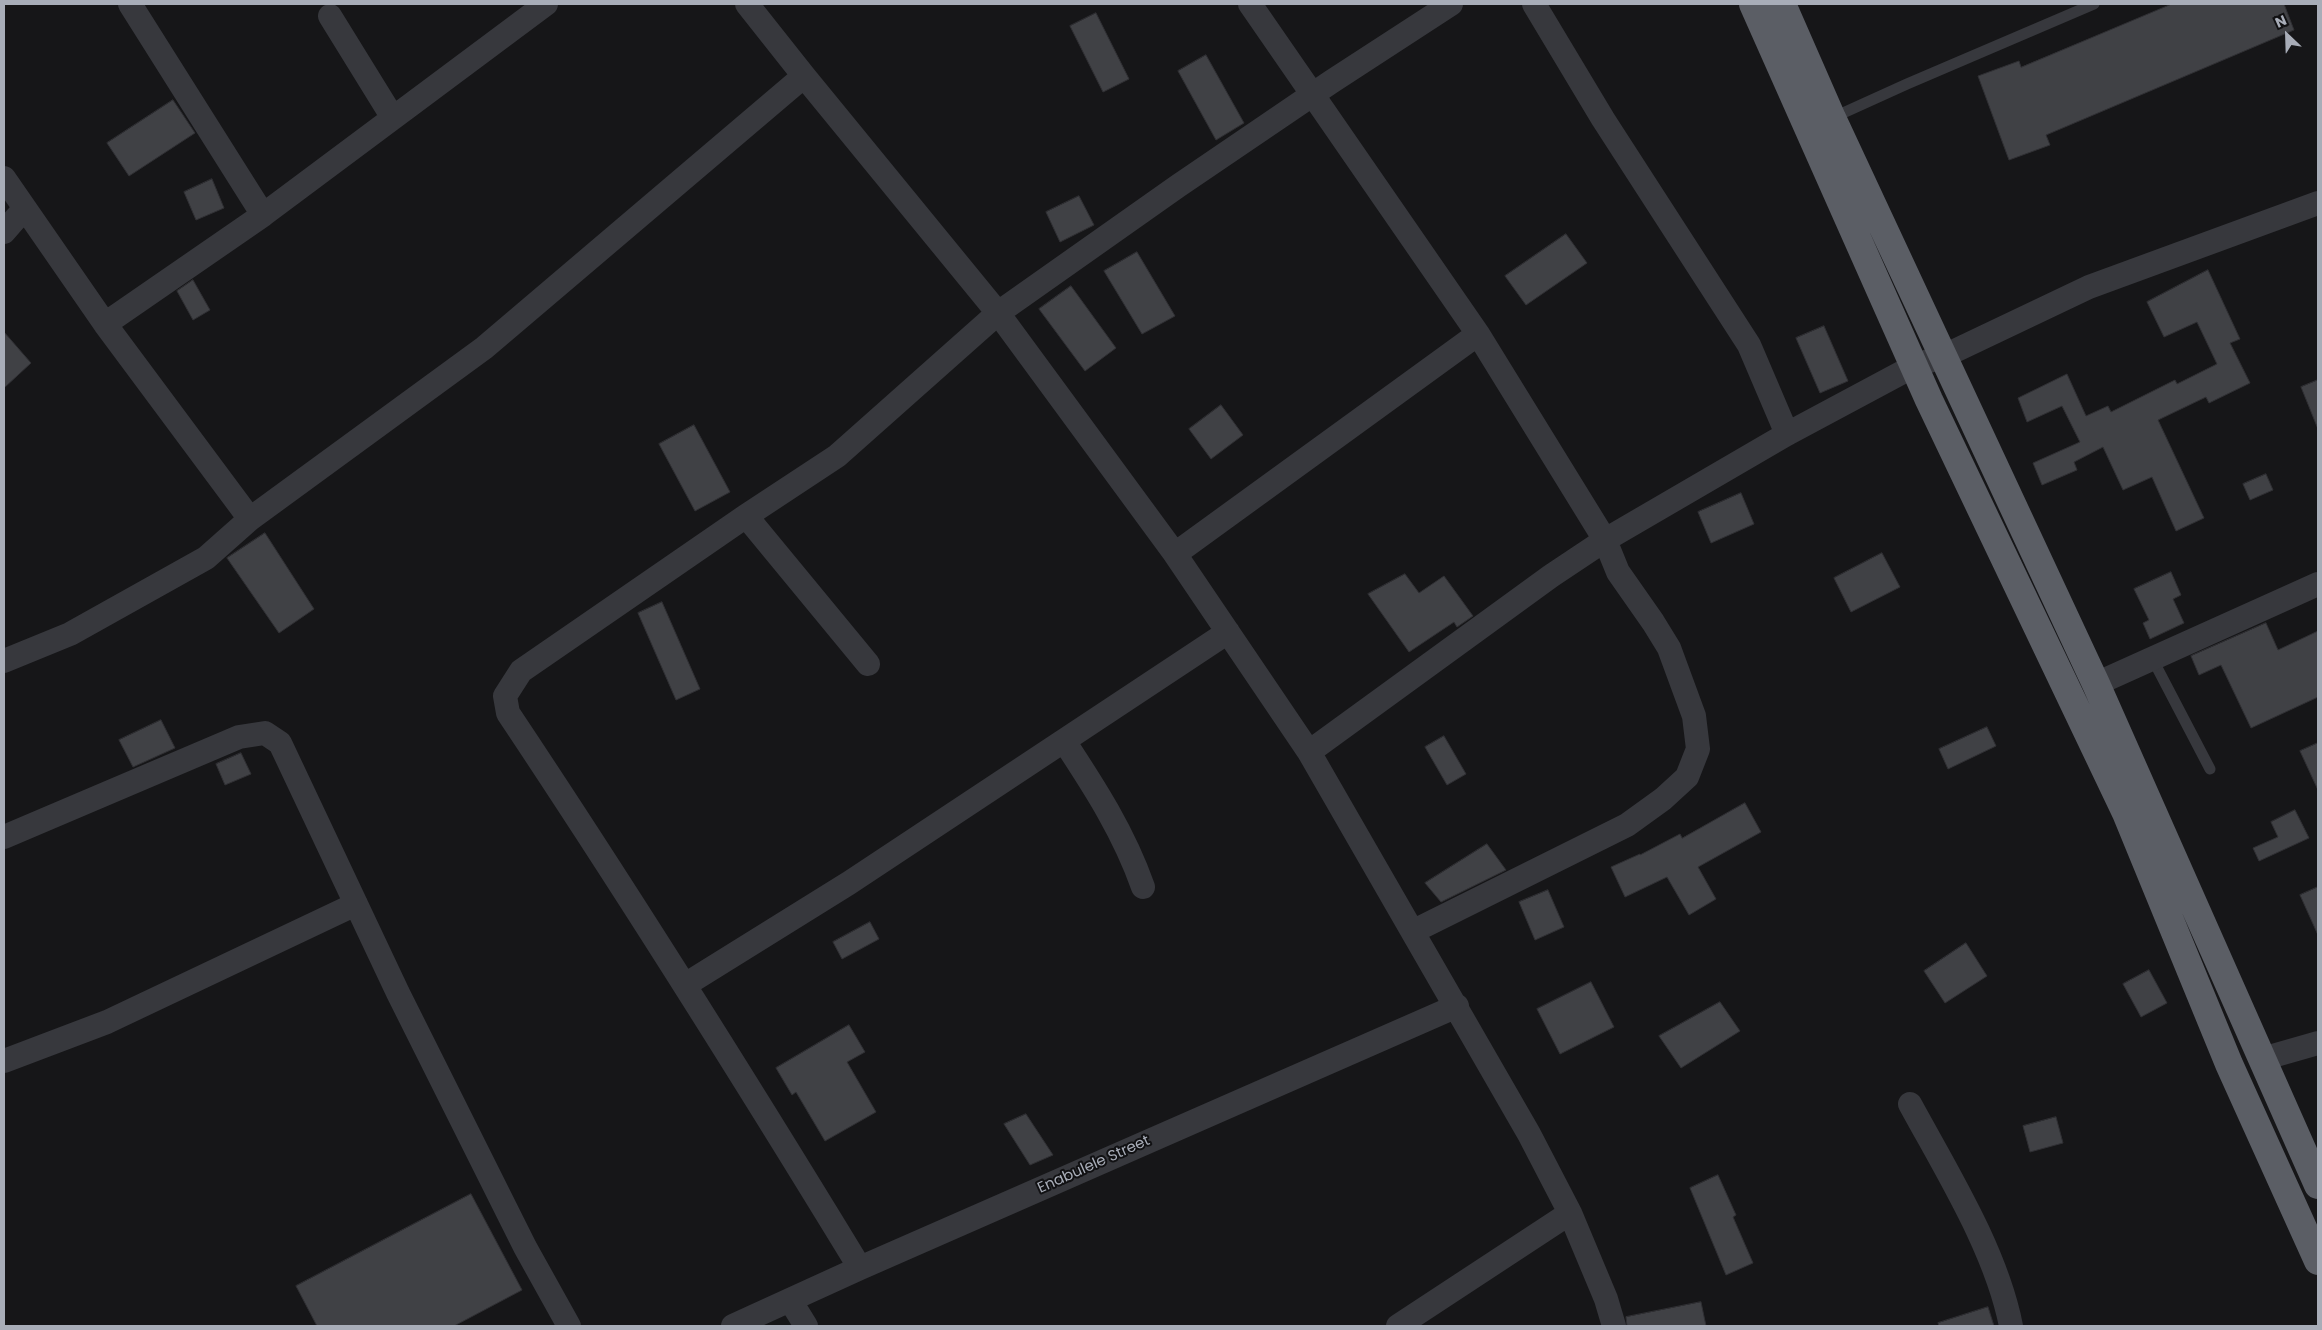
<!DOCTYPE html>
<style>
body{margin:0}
#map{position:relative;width:2322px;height:1330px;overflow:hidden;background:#161618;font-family:Poppins,sans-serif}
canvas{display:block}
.frame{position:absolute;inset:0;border:5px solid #a8adb8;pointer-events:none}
.north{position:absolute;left:2262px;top:10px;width:50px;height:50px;-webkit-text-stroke:4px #111113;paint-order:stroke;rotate:336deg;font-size:14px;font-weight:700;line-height:20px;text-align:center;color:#a8adb8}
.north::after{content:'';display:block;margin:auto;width:18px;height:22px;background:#a8adb8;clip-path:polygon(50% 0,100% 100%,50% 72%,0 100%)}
</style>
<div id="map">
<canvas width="2322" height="1330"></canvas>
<div class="frame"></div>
<div class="north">N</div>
</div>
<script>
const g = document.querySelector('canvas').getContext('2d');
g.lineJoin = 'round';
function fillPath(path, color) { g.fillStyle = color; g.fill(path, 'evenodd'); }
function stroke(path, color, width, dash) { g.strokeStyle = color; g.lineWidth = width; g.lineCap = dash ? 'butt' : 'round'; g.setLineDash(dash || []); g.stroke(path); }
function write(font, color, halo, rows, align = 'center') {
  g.font = font + ' Poppins,sans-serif'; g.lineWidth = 4; g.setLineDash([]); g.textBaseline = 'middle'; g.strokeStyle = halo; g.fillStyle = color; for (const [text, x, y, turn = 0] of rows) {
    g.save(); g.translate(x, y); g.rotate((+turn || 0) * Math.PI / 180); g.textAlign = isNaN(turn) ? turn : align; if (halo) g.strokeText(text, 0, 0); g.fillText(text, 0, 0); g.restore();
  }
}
const building = new Path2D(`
 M2172 4H2284L2294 30 2046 135 2050 145 2009 160 1978 76 2019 61 2021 67Z
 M1096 13 1129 79 1103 92 1070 26Z
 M1206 55 1244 123 1216 140 1178 71Z
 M173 100 195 133 129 176 107 143Z
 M212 179 224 208 196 220 184 192Z
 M1079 196 1094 225 1060 242 1046 212Z
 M1566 234 1587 263 1526 305 1505 276Z
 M1137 252 1175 316 1142 334 1104 271Z
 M2208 270 2240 339 2230 343 2250 383 2209 403 2206 397 2158 420 2204 518 2176 531 2152 477 2123 490 2103 447 2074 462 2077 470 2042 485 2033 463 2080 442 2062 406 2027 422 2018 398 2067 374 2086 416 2108 406 2111 412 2175 380 2177 384 2217 364 2197 322 2164 337 2147 302Z
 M193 280 210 310 193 320 177 291Z
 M1071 286 1116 348 1085 371 1039 309Z
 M1824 326 1848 381 1820 393 1796 338Z
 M4 332 31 363 4 388Z
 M2318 380V429L2301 387Z
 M1221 405 1243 435 1211 459 1189 429Z
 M694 425 730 492 695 511 659 444Z
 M2266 474 2273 490 2250 500 2243 484Z
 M1741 493 1754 524 1711 543 1698 512Z
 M265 533 314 609 279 633 227 558Z
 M1882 553 1900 587 1851 612 1834 578Z
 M2171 572 2181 595 2173 599 2184 623 2150 639 2143 623 2149 620 2134 589Z
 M1405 574 1419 593 1444 576 1473 616 1457 627 1454 622 1409 652 1368 594Z
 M662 602 700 689 676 700 638 613Z
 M2266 623 2278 650 2318 631V697L2251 728 2221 665 2199 675 2191 656Z
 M161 720 175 748 133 767 119 740Z
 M1987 727 1996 746 1948 769 1939 749Z
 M1444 736 1466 774 1447 785 1425 747Z
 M2318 743V790L2300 751Z
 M241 753 251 774 225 785 216 764Z
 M1745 803 1761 832 1698 867 1716 899 1689 915 1667 877 1625 897 1611 867 1640 854V855L1680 834 1682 838Z
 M2295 810 2309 838 2259 861 2253 848 2278 837 2271 822Z
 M1487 844 1506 870 1441 902 1425 883Z
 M2318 887V935L2300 895Z
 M1548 890 1564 927 1535 940 1519 902Z
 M870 922 879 939 842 959 833 942Z
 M1966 943 1987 976 1945 1003 1924 971Z
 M2149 970 2167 1003 2141 1017 2123 984Z
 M1591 982 1614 1027 1560 1054 1537 1009Z
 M1720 1002 1740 1031 1681 1068 1659 1036Z
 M849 1025 865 1052 847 1062 876 1112 825 1141 796 1092 792 1095 776 1068Z
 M1026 1114 1053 1155 1030 1165 1004 1124Z
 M2056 1117 2063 1143 2030 1152 2023 1126Z
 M1718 1175 1736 1215 1733 1217 1753 1263 1726 1275 1690 1188Z
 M471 1194 522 1290 454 1326H317L296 1286Z
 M1701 1302 1706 1326H1627L1626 1317Z
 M1988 1307 1994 1326H1939L1938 1323Z`);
const service = new Path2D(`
 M1832 118 1907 84 2094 4
 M2152 658 2210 769`);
const minor = new Path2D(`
 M130 4 263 215
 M747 4 804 76 998 313 1175 554 1309 752 1529 1134 1570 1213 1606 1299 1614 1326
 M1250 4 1478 334
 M1534 4 1603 119 1749 345 1787 434
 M330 16 393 118
 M4 178 105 324 250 519
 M4 232 24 209
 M105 324 263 215 546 4
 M746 516 868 664
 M1175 554 1478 334 1605 540 1618 572 1653 622 1669 648 1694 716 1698 749 1687 777 1663 799 1627 825 1414 931
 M4 661 70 634 206 558 250 519 484 348 804 76
 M2096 684 2318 584
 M1064 741C1095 788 1124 833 1143 887
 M1309 752 1551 576 1605 540 1787 434 1914 366 1944 356 2089 287 2318 203
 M4 837 239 737 265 733 280 743 398 993 525 1247 569 1326
 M685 985 849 883 1228 632
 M2262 1059 2318 1043
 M4 1061 107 1022 356 904
 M1910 1104C1947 1172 1996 1250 2011 1326
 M860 1268C746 1081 630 896 508 713L505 696 521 671 746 516 837 456 998 313 1178 186 1331 82 1451 4
 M790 1300 806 1326
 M733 1326 860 1268 1457 1006
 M1398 1326 1570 1213`);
const trunk = new Path2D(`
 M1753 4 1929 400 2126 813 2229 1064 2318 1261
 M1782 4 1832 118 2096 684 2318 1185`);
const streetNames = [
 ["Enabulele Street",1094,1165,-24]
];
fillPath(building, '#404145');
stroke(building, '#303034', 1);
stroke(service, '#37383d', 11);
stroke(minor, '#37383d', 24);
stroke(trunk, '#5b5e65', 28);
write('15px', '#a8adb8', '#111113', streetNames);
</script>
